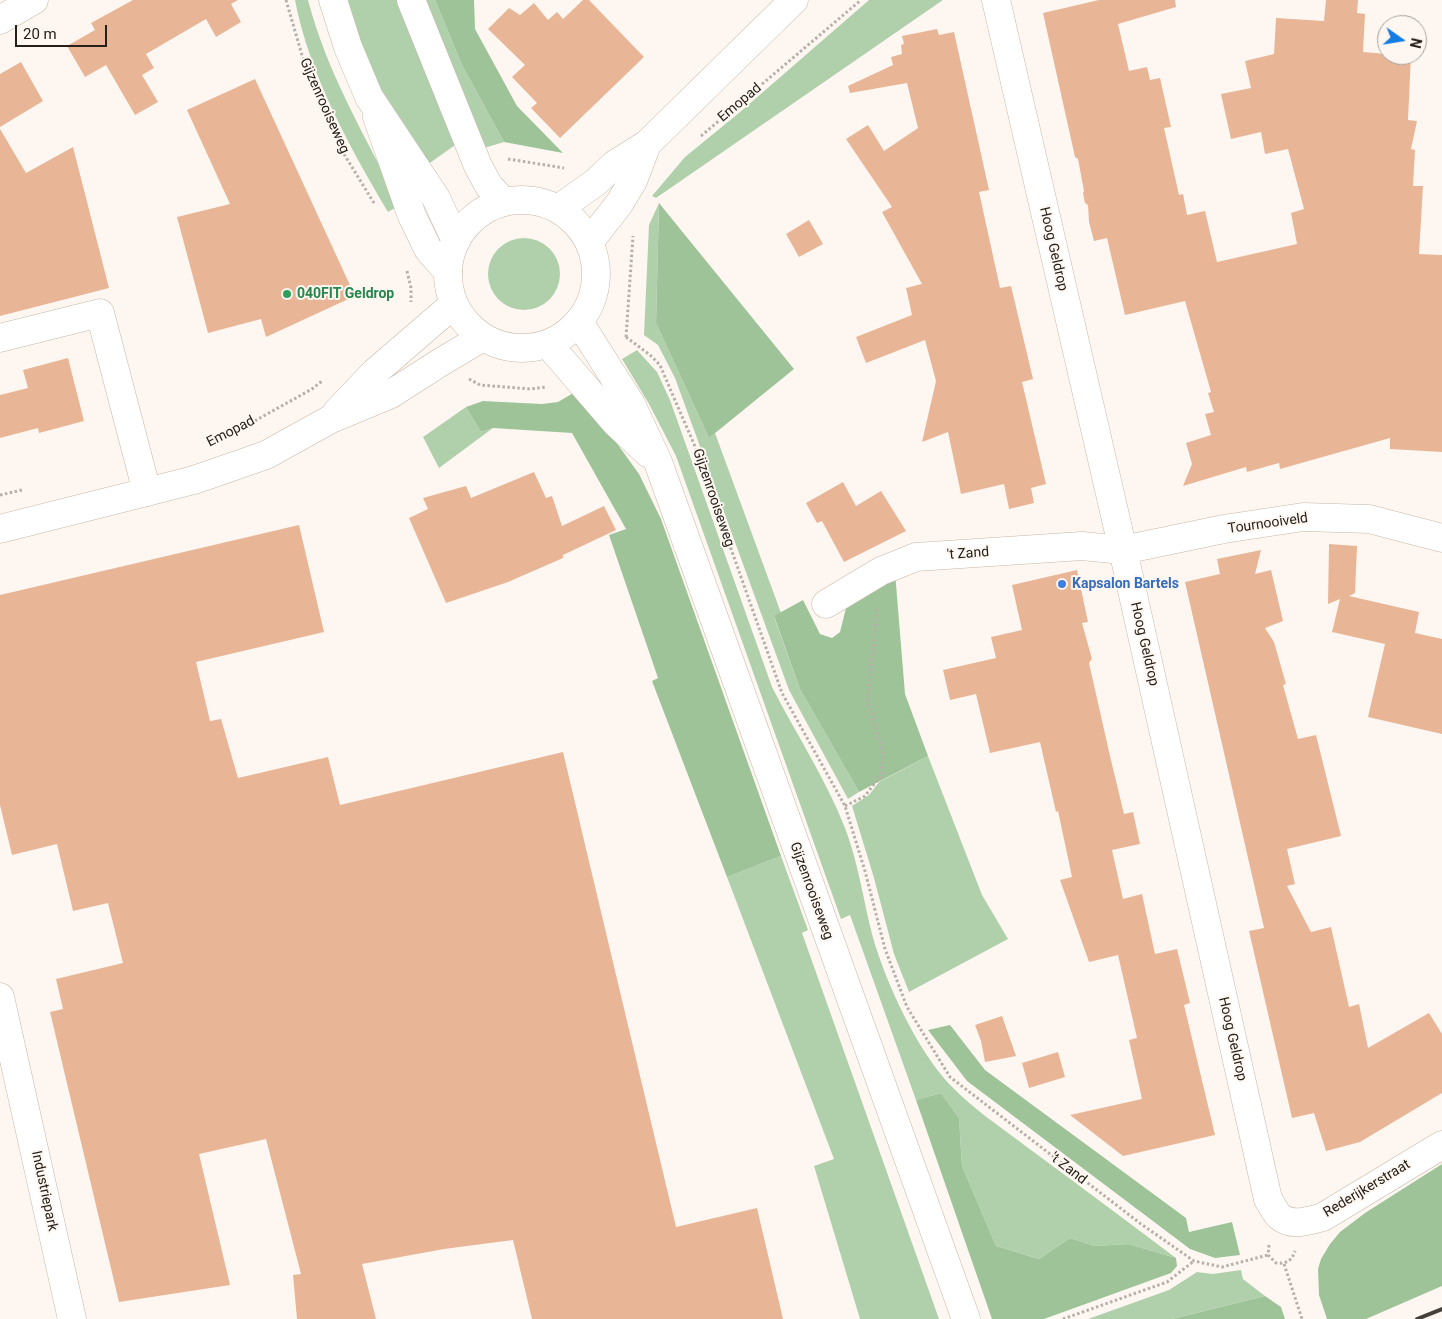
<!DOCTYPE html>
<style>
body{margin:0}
#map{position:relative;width:1442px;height:1319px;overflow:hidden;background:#fef7f1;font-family:Roboto,sans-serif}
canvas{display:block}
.north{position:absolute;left:1377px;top:15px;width:50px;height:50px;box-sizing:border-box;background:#fef7f1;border:1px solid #a8a19b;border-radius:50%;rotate:103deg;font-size:14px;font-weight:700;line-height:20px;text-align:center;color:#26201b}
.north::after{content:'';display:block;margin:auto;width:18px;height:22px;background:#127ce3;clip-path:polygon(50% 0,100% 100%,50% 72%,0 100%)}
.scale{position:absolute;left:15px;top:25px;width:92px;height:22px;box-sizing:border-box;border:2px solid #26201b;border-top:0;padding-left:6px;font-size:15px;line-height:18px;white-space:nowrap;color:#26201b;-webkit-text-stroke:4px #fef7f1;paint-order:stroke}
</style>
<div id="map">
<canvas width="1442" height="1319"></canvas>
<div class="north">N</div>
<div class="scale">20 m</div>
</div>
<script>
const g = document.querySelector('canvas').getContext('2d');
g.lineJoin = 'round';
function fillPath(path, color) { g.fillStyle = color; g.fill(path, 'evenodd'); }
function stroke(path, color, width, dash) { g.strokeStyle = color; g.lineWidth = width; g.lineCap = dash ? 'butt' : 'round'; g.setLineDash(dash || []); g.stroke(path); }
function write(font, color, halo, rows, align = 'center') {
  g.font = font + ' Roboto,sans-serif'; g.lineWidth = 4; g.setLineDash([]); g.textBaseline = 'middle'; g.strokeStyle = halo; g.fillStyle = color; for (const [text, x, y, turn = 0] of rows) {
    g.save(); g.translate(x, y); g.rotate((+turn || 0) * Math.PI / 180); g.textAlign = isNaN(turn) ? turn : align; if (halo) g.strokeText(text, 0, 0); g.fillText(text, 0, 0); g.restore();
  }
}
const green = new Path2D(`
 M295 0H308C327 73 366 138 400 205L388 212C350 148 309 74 295 0Z
 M345 0H402L458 143 427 165 396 119 361 50Z
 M421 0H435L462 65 504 142 484 148Z
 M869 0H943L656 198 652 196 685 157 740 112Z
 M659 203 656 323 709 438 715 433 781 613 774 617 800 689 859 792 848 799 789 690 675 378 658 345 644 335 649 225Z
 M488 274a36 36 0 1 1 72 0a36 36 0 1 1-72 0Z
 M637 350 657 372 670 400 772 687C796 734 826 779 845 828 858 862 863 898 872 934 884 978 911 1036 939 1072 962 1102 1001 1127 1031 1150 1080 1186 1128 1222 1176 1258L1129 1244 1095 1246 1070 1238 1039 1259 996 1246 962 1166 959 1118 941 1093 916 1100 850 915 841 919 676 456 649 404 622 359Z
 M466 407 481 432 493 428 439 468 423 437Z
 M928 756 982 895 1008 939 909 992 894 954 874 878 852 806 869 795 879 782Z
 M781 856 808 930 802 933 939 1319H860L814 1166 834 1159 727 877Z
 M1241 1270 1243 1279 1265 1296 1172 1319H1088L1169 1290 1197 1272 1213 1274Z`);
const forest = new Path2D(`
 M435 0H474L475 29 517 106 563 153 504 142 462 65Z
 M659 203 794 369 709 438 656 323Z
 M575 392 608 431 639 474 661 519 781 856 727 877 652 681 658 678 609 535 626 529 572 433 493 428 481 432 466 407 483 401 542 404 558 402Z
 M895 572 905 694 928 756 859 792 800 689 774 616 803 600 820 634 832 638 840 632 848 600Z
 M950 1025 985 1070 1186 1218 1189 1232 1232 1222 1240 1255 1215 1258 1190 1249 967 1081 928 1030Z
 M941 1093 959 1118 962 1166 996 1246 1039 1259 1070 1238 1095 1246 1129 1244 1176 1258 1177 1266 1171 1273 1044 1319H992L916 1100Z
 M1442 1164V1286L1366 1319H1327L1319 1295 1318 1269 1321 1259 1330 1244 1340 1232 1365 1213Z
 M1265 1296 1281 1307 1285 1319H1172Z`);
const building = new Path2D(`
 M133 0H238L231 4 241 22 216 37 206 19 146 54 154 68 142 75 158 102 135 115 106 65 85 77 67 46 95 30 91 23Z
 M583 0H589L644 57 560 138 531 108 537 103 512 77 525 65 488 29 509 8 520 15 534 3 548 20 557 12 563 19Z
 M1099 0H1175L1176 7 1118 24 1129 71 1147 67 1150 80 1160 78 1171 127 1164 128 1179 195 1183 194 1187 215 1205 211 1217 262 1297 244 1291 213 1304 209 1288 149 1265 154 1261 132 1231 139 1221 94 1251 88 1245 61 1274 54 1276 18 1324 21 1326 0H1358L1357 13 1365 14 1363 52 1387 54V55H1411L1408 120 1417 121 1411 149 1415 150 1413 186H1423L1419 254 1442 255V452L1390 449V438L1280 469 1279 463 1247 472 1246 467 1183 486 1192 464 1186 443 1211 435 1205 414 1214 412 1208 393 1211 392 1185 301 1125 315 1107 238 1094 241 1089 222 1088 205 1085 203 1083 193 1084 191 1078 159 1075 157 1043 13Z
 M937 29 939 35 954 32 989 190 979 192 1000 288 1011 286 1033 379 1022 382 1046 484 1031 488 1034 503 1009 509 1004 484 961 494 948 432 922 442 936 381 925 340 866 363 856 337 912 315 906 288 922 284 882 212 892 207 846 139 868 125 884 151 918 128 907 83 850 93 848 86 893 65 891 57 902 54 901 45 904 44 902 36Z
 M21 62 43 101 0 127V74Z
 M255 79 355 296 266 337 261 319 208 333 177 217 230 204 187 110Z
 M0 129 26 173 73 147 109 288 0 316Z
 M809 220 823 244 799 257 786 234Z
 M68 358 84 421 39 433 38 428 0 438V395L28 388 23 370Z
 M534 472 546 498 552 496 562 526 604 506 616 530 563 555V558L508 582 446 603 409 518 428 509 423 498 466 486 471 498Z
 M843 482 856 506 881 491 906 531 844 562 822 521 817 523 806 503Z
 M299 525 324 632 196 662 210 721 221 719 238 778 328 757 340 805 563 752 676 1227 757 1208 783 1319H532L513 1240 444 1249 362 1264 376 1319H297L293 1275 301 1274 266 1139 199 1154 230 1285 119 1302 50 1012 63 1009 56 979 123 963 108 903 73 911 57 844 12 855 0 805V595Z
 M1329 544 1357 546 1355 593 1349 596 1419 612 1415 633 1442 639V734L1368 717 1385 644 1332 632 1340 599 1328 604Z
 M1261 550 1255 574 1271 570 1283 621 1265 628 1274 642 1286 684 1283 685 1298 739 1316 735 1341 836 1287 849 1295 884 1287 886 1311 932 1331 927 1349 1007 1359 1004 1368 1048 1429 1013 1442 1034V1093L1360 1142 1326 1151 1314 1113 1292 1118 1249 931 1264 928 1185 582 1220 574 1217 559Z
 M1077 570 1088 622 1082 623 1092 659 1089 663 1110 756 1124 814 1133 812 1140 844 1112 850 1123 899 1142 894 1155 954 1177 949 1190 1003 1184 1005 1215 1135 1123 1156 1070 1115 1142 1099 1129 1040 1137 1038 1118 955 1089 962 1060 880 1072 877 1058 811 1056 812 1040 742 990 753 976 694 950 700 943 670 996 658 991 637 1022 630 1012 585Z
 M1002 1016 1016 1056 985 1062 981 1041 975 1025Z
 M1058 1052 1065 1077 1029 1088 1022 1063Z`);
const path = new Path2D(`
 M286 0 302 55 339 146 374 203
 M701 136 861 0
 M508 159 564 168
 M407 271 411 288V302
 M626 337 650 355 660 365 671 391 694 444 782 693 845 806 865 871 885 949 907 1007 950 1077 1141 1224 1194 1261 1222 1267 1268 1255
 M626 337 633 236
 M469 379 480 385 531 389 546 387
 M233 433 312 389 322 381
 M0 495 22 490
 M845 806 865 796 881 775 883 752 868 701 877 609
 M1269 1245 1268 1255 1276 1263C1286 1264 1292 1261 1295 1251
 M1284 1264 1302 1319
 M1063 1319 1167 1282 1194 1261`);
const minor = new Path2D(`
 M996 0 1123 550 1268 1199C1271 1204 1275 1212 1279 1216 1291 1227 1309 1221 1323 1217L1442 1145
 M0 20 34 0
 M377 117 412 216 428 249 448 272
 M558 209 596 182 615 164 647 144 794 0
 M590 241 619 204 633 181 647 144
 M0 338 100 313 147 492
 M826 604 881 571 916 557 1082 546 1123 550 1224 529 1303 517 1369 519 1442 538
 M0 997 72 1319`);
const major = new Path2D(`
 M333 0 348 47 369 97 436 198 456 241
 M411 0 478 166 489 186 504 202
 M448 274a74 74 0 1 1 148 0a74 74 0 1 1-148 0Z
 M579 322 631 404 658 462 966 1319
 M548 344 616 423 648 453
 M337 412 375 372 454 304
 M0 529 194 480 266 455 331 419 391 394 441 362 483 337`);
const rail = new Path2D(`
 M1417 1319 1442 1309`);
const markers = [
 [287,294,5,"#2e9e5b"],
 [1062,584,5,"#3f7fe0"]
];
const streetNames = [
 ["Emopad",740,103,-40],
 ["Gijzenrooiseweg",324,106,66],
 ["Hoog Geldrop",1053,249,77],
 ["Emopad",231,432,-27],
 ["Gijzenrooiseweg",713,498,71],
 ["Tournooiveld",1268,524,-8],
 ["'t Zand",968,554,-4],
 ["Hoog Geldrop",1144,644,77],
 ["Gijzenrooiseweg",811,891,70],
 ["Hoog Geldrop",1232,1039,77],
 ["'t Zand",1068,1169,38],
 ["Rederijkerstraat",1367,1189,-31],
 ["Industriepark",44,1191,78]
];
const leisureNames = [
 ["040FIT Geldrop",297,294]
];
const shopNames = [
 ["Kapsalon Bartels",1072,584]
];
fillPath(green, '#b0d0ac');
fillPath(forest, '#9ec399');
fillPath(building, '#e8b697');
stroke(minor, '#c6b7a8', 29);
stroke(major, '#c6b7a8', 29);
stroke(path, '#b7b0aa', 3, [2.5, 2.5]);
stroke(minor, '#fff', 28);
stroke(major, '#fff', 28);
stroke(rail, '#46403b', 4);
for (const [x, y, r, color] of markers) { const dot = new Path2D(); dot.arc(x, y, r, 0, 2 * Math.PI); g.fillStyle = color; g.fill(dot); stroke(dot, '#fef7f1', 2); }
write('14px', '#26201b', '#fef7f1', streetNames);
write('bold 14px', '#27864d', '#fef7f1', leisureNames, 'left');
write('bold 14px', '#366cbe', '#fef7f1', shopNames, 'left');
</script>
